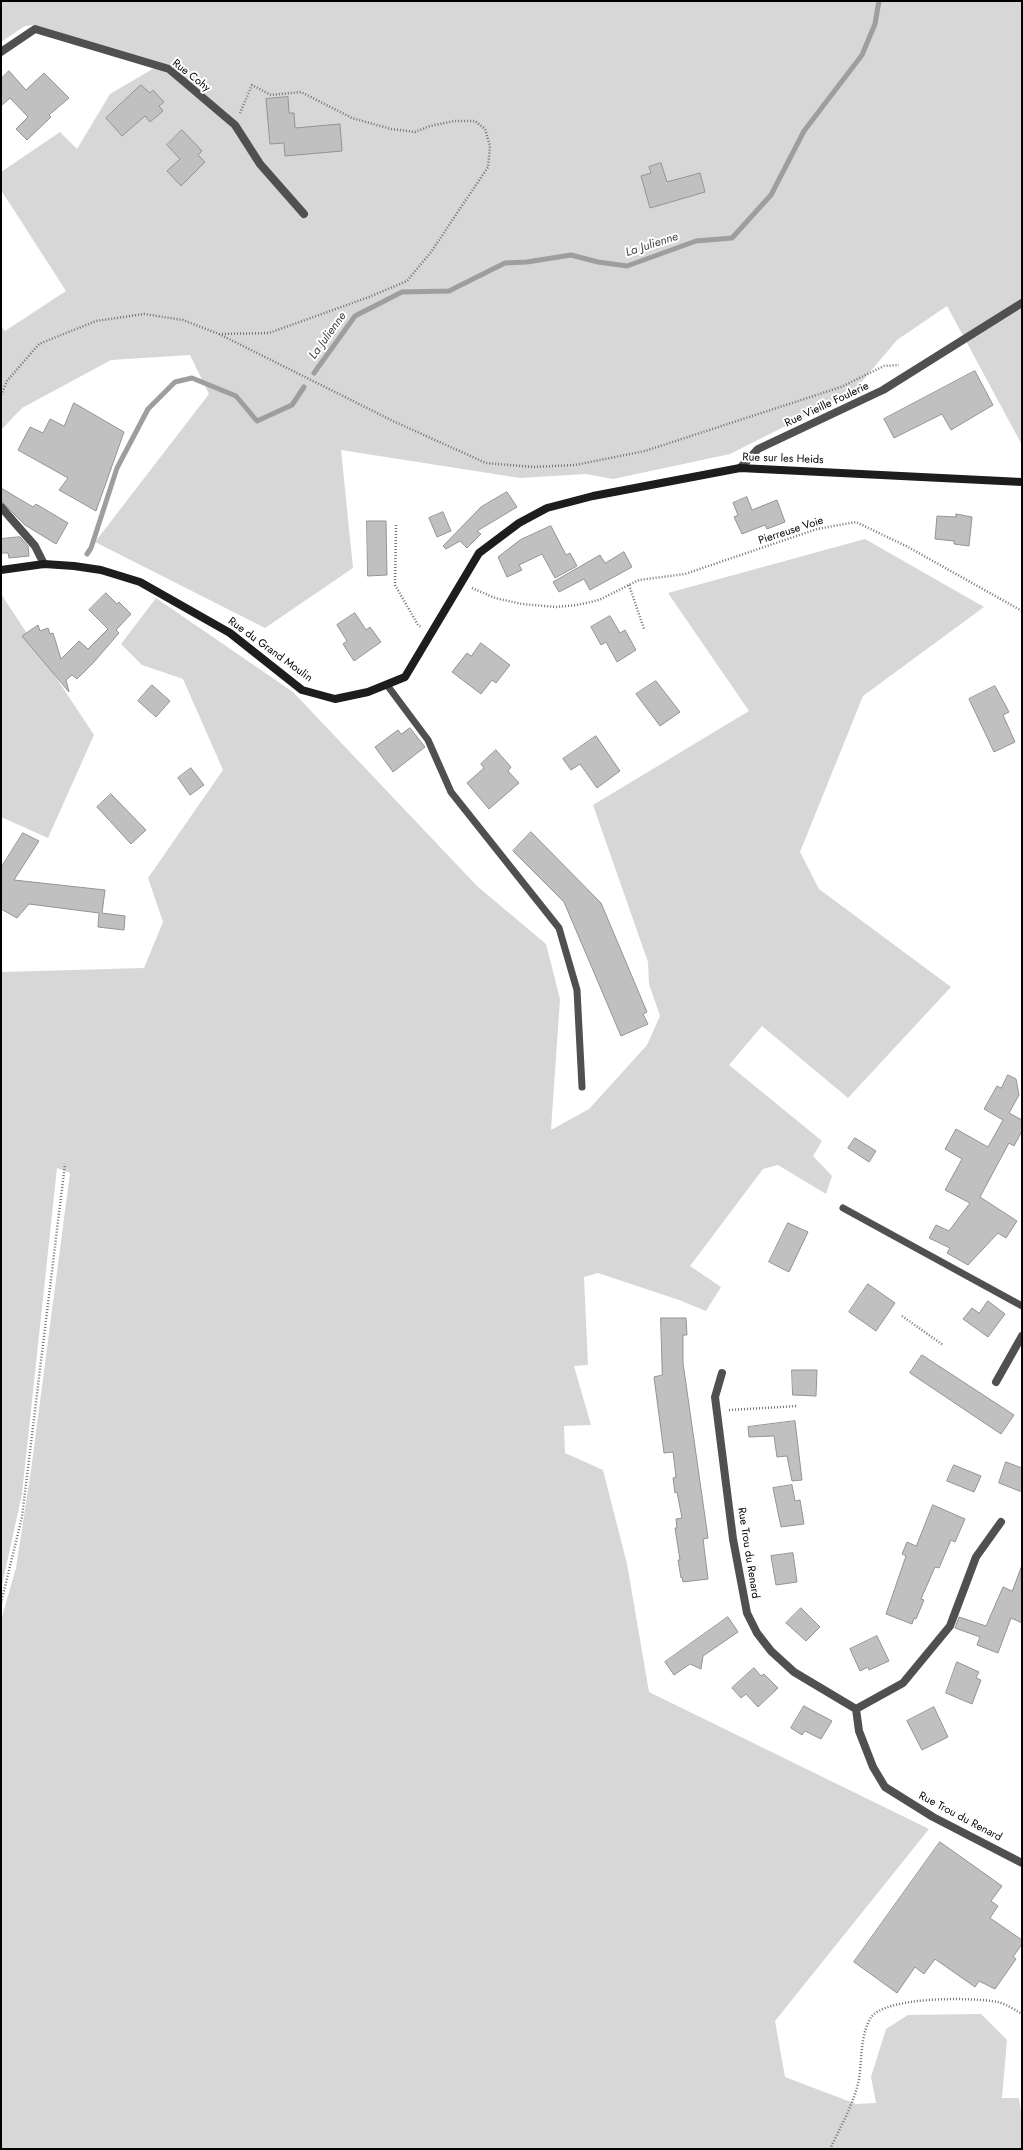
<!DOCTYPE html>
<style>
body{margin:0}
#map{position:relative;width:1023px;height:2150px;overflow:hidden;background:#fff;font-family:Jost,sans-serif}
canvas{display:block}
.frame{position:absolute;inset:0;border:2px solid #000;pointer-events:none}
</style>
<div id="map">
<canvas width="1023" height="2150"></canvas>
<div class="frame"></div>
</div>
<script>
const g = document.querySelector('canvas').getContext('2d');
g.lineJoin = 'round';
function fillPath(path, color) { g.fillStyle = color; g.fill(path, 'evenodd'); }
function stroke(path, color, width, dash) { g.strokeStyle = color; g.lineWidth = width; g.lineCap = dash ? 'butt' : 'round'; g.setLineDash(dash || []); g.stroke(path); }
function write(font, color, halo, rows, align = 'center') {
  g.font = font + ' Jost,sans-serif'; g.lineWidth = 4; g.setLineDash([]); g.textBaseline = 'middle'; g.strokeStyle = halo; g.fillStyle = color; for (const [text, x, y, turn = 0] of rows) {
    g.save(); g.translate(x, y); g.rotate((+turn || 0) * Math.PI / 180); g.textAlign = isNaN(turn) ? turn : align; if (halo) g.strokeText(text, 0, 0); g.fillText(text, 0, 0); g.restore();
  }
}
const green = new Path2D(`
 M1 1H1022V445L947 306 897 340 853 392 730 454 613 479 586 474 520 478 341 450 353 568 265 628 95 542 209 394 190 355 111 360 22 408 1 430V326L5 331 66 291 1 190V172L60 132 77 149 110 94 161 64 45 34 34 25 25 26 1 42Z
 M865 539 984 607 863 696 800 852 819 889 951 987 848 1098 762 1026 729 1065 822 1141 813 1156 832 1176 826 1194 778 1165 763 1169 690 1266 721 1287 706 1311 679 1300 598 1273 584 1277 588 1365 574 1366 591 1425 564 1426 565 1453 603 1470 627 1564 649 1692 929 1829 775 2021 785 2077 856 2104 876 2103 871 2077 886 2029 908 2015 981 2014 1007 2040 1002 2098H1019L1022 2118V2149H1V1620L16 1568 31 1470 70 1173 57 1168 22 1494 1 1590V972L144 968 163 922 148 878 223 770 183 679 142 665 121 644 156 598 293 692 477 886 546 944 560 999 551 1130 589 1109 647 1045 660 1016 649 984 648 962 593 805 749 711 668 593Z
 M1 594 94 735 48 838 1 817Z`);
const stream = new Path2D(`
 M314 373 355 316 402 292 449 291 505 263 527 262 571 255 598 262 627 266 696 241 732 238 771 195 804 131 862 55 875 24 879 1
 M87 554 91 548 117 468 148 409 175 382 192 378 236 396 257 421 292 405 304 387`);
const building = new Path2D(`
 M9 71 26 90 44 73 69 98 49 115 51 117 27 140 16 129 28 117 10 98 1 106V79Z
 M141 85 150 93 153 90 164 102 159 106 163 111 150 122 145 116 122 136 106 118Z
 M288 97 289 113H294L295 128 340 124 342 151 285 156 284 143 270 144 266 99Z
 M182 130 202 151 198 155 205 162 181 186 167 171 180 159 167 145Z
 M661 163 667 182 700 173 705 192 650 208 641 176 651 173 649 167Z
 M975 371 993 405 951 430 942 414 894 438 884 419Z
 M74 403 124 432 96 511 59 490 68 478 18 450 30 427 43 433 50 419 64 426Z
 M1 488 33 507 36 504 68 523 56 544 25 525 1 501Z
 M507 492 517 507 477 531 481 534 467 548 460 541 446 549 443 546 481 507Z
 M747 497 752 510 777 500 785 522 767 529 765 525 742 534 734 517 738 515 733 503Z
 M443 512 451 531 437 537 429 518Z
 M956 514 972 517 969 546 954 544V541L935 539 937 516 956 517Z
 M367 521H386L387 575 368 576Z
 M551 526 566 555 570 553 577 566 555 578 542 554 519 565 522 570 507 577 498 557 520 540Z
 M20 537 28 546 29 556 9 558 8 553H1V539Z
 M624 552 632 567 590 590 584 579 559 592 553 582 600 555 605 563Z
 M106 593 117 604 119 602 131 614 116 630 119 633 94 662 77 679 72 675 66 680 69 692 22 636 38 625 40 631 48 628 50 634 53 633 61 659 79 641 88 649 108 629 89 610Z
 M355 613 366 630 370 627 381 642 354 661 343 644 347 641 337 625Z
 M610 616 620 633 625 630 636 650 617 662 606 642 601 645 591 627Z
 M481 643 510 665 496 683 492 680 481 694 452 672 467 653 471 656Z
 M656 681 680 712 660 726 636 694Z
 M152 685 170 701 156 717 138 701Z
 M995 686 1009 712 1003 715 1015 742 994 752 969 699Z
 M410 728 425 747 393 772 375 747 398 730 401 734Z
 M596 736 620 771 597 788 580 764 571 770 563 759Z
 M496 750 511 767 508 771 519 783 489 809 467 783 484 768 481 764Z
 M191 768 204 785 190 795 178 778Z
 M111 794 146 830 131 844 97 807Z
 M531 832 601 903 647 1012 643 1014 648 1024 621 1036 564 902 513 851Z
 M23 833 39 841 14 880 105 890 102 913 125 916 124 930 98 927 99 913 29 904 17 918 1 909V868Z
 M1008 1075 1016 1079 1019 1095 1009 1113 1022 1120V1131L1014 1146 1009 1143 980 1197 1017 1221 1006 1238 998 1233 968 1265 947 1253 950 1248 929 1238 936 1225 949 1231 970 1203 945 1190 962 1159 945 1149 956 1129 988 1147 1003 1120 984 1109 997 1086 1001 1088Z
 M855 1138 876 1151 869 1162 848 1148Z
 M788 1223 808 1232 789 1272 769 1262Z
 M868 1284 895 1303 876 1331 849 1312Z
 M988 1301 1005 1314 988 1337 963 1319 972 1308 979 1313Z
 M661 1318H686L687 1335H683V1363L708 1538 703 1539 708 1579 683 1582 682 1577 681 1578 678 1560H680L675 1528H677L676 1519 682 1518 677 1492 675 1493 673 1478 676 1477 673 1452 664 1453 654 1377 662 1375Z
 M922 1355 1014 1415 1001 1434 910 1373Z
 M792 1370H817L816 1396 793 1395Z
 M795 1421 802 1480 792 1481 787 1456 777 1457 774 1436 749 1437 748 1427Z
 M1006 1462 1022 1468V1492L999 1483Z
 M954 1465 981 1476 974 1492 947 1481Z
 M792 1485 795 1501 800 1500 804 1524 781 1527 773 1488Z
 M933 1505 965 1519 955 1542 951 1540 939 1568 935 1567 921 1599 924 1600 916 1619 914 1618 912 1624 886 1614 906 1556 902 1554 907 1542 916 1546Z
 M793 1553 797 1582 776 1585 771 1556Z
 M1021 1568 1022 1623 1011 1618 998 1653 977 1645 980 1637 955 1628 959 1617 986 1626 1003 1587 1012 1591Z
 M801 1608 820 1627 806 1641 786 1623Z
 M728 1617 738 1632 703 1656 701 1669 690 1664 674 1675 665 1662Z
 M877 1636 889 1661 869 1670 868 1667 860 1671 850 1649Z
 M957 1662 979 1672 976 1678 981 1680 972 1704 946 1693Z
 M754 1668 761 1676 764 1674 778 1688 758 1707 746 1694 741 1698 732 1688Z
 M804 1706 832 1721 821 1739 805 1731 802 1735 791 1728Z
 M934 1707 948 1737 922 1750 907 1721Z
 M940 1842 1002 1886 991 1901 998 1906 990 1918 1022 1940V1944L1013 1957 1016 1959 995 1989 979 1981 975 1987 935 1959 924 1974 915 1967 897 1993 854 1962Z`);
const path = new Path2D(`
 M219 334 269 333 369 297 407 281 431 252 488 167 490 146 485 129 475 121H454L430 126 415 132 391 129 352 118 301 92 271 95 252 85 240 113
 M1 395 7 381 39 344 96 321 144 314 183 320 219 334 393 421 486 463 533 467 575 465 645 451 841 387 884 366 899 365
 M396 525 395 585 418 625 421 627
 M629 585 644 629
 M472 588 495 598 522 604 556 607 577 605 599 600 639 580 685 574 817 529 856 522 908 547 1022 611
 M902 1316 943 1345
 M729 1410 798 1406
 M1 1603 22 1517 65 1164
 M830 2149C840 2128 855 2101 859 2079 862 2059 860 2038 870 2019 882 1996 973 1997 998 2002 1006 2004 1015 2010 1022 2014`);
const lane = new Path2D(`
 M387 685 428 740 451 792 559 928 577 990 582 1087
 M843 1208 1022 1306`);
const street = new Path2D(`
 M1 52 35 29 169 69 235 125 260 164 304 214
 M740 468 758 449 883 390 1022 303
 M1 507 35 546 44 564
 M722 1373 715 1397 733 1539 747 1613 757 1633 771 1651 794 1672 856 1709 859 1731 873 1767 885 1787 933 1817 1022 1863
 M996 1382 1022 1336
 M856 1709 903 1683 950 1626 976 1557 1001 1522`);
const secondary = new Path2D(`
 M1 570 44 564 74 566 101 570 140 582 230 633 302 690 335 699 368 692 405 677 479 553 519 523 547 508 593 496 740 468 1022 482`);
const streetNames = [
 ["Rue Cohy",191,76,38],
 ["Rue Vieille Foulerie",827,405,-25],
 ["Rue sur les Heids",783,459,2],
 ["Pierreuse Voie",791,531,-18],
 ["Rue du Grand Moulin",270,650,36],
 ["Rue Trou du Renard",748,1553,81],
 ["Rue Trou du Renard",960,1817,28]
];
const waterNames = [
 ["La Julienne",652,245,-18],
 ["La Julienne",328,336,-54]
];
fillPath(green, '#d7d7d7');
stroke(stream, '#9e9e9e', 5);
fillPath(building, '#c0c0c0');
stroke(building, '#949494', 1);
stroke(path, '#727272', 2.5, [1, 2]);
stroke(lane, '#505050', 7);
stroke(street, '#505050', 8);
stroke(secondary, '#1d1d1d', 8);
write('11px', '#000', '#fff', streetNames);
write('italic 12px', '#3f3f3f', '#fff', waterNames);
</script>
